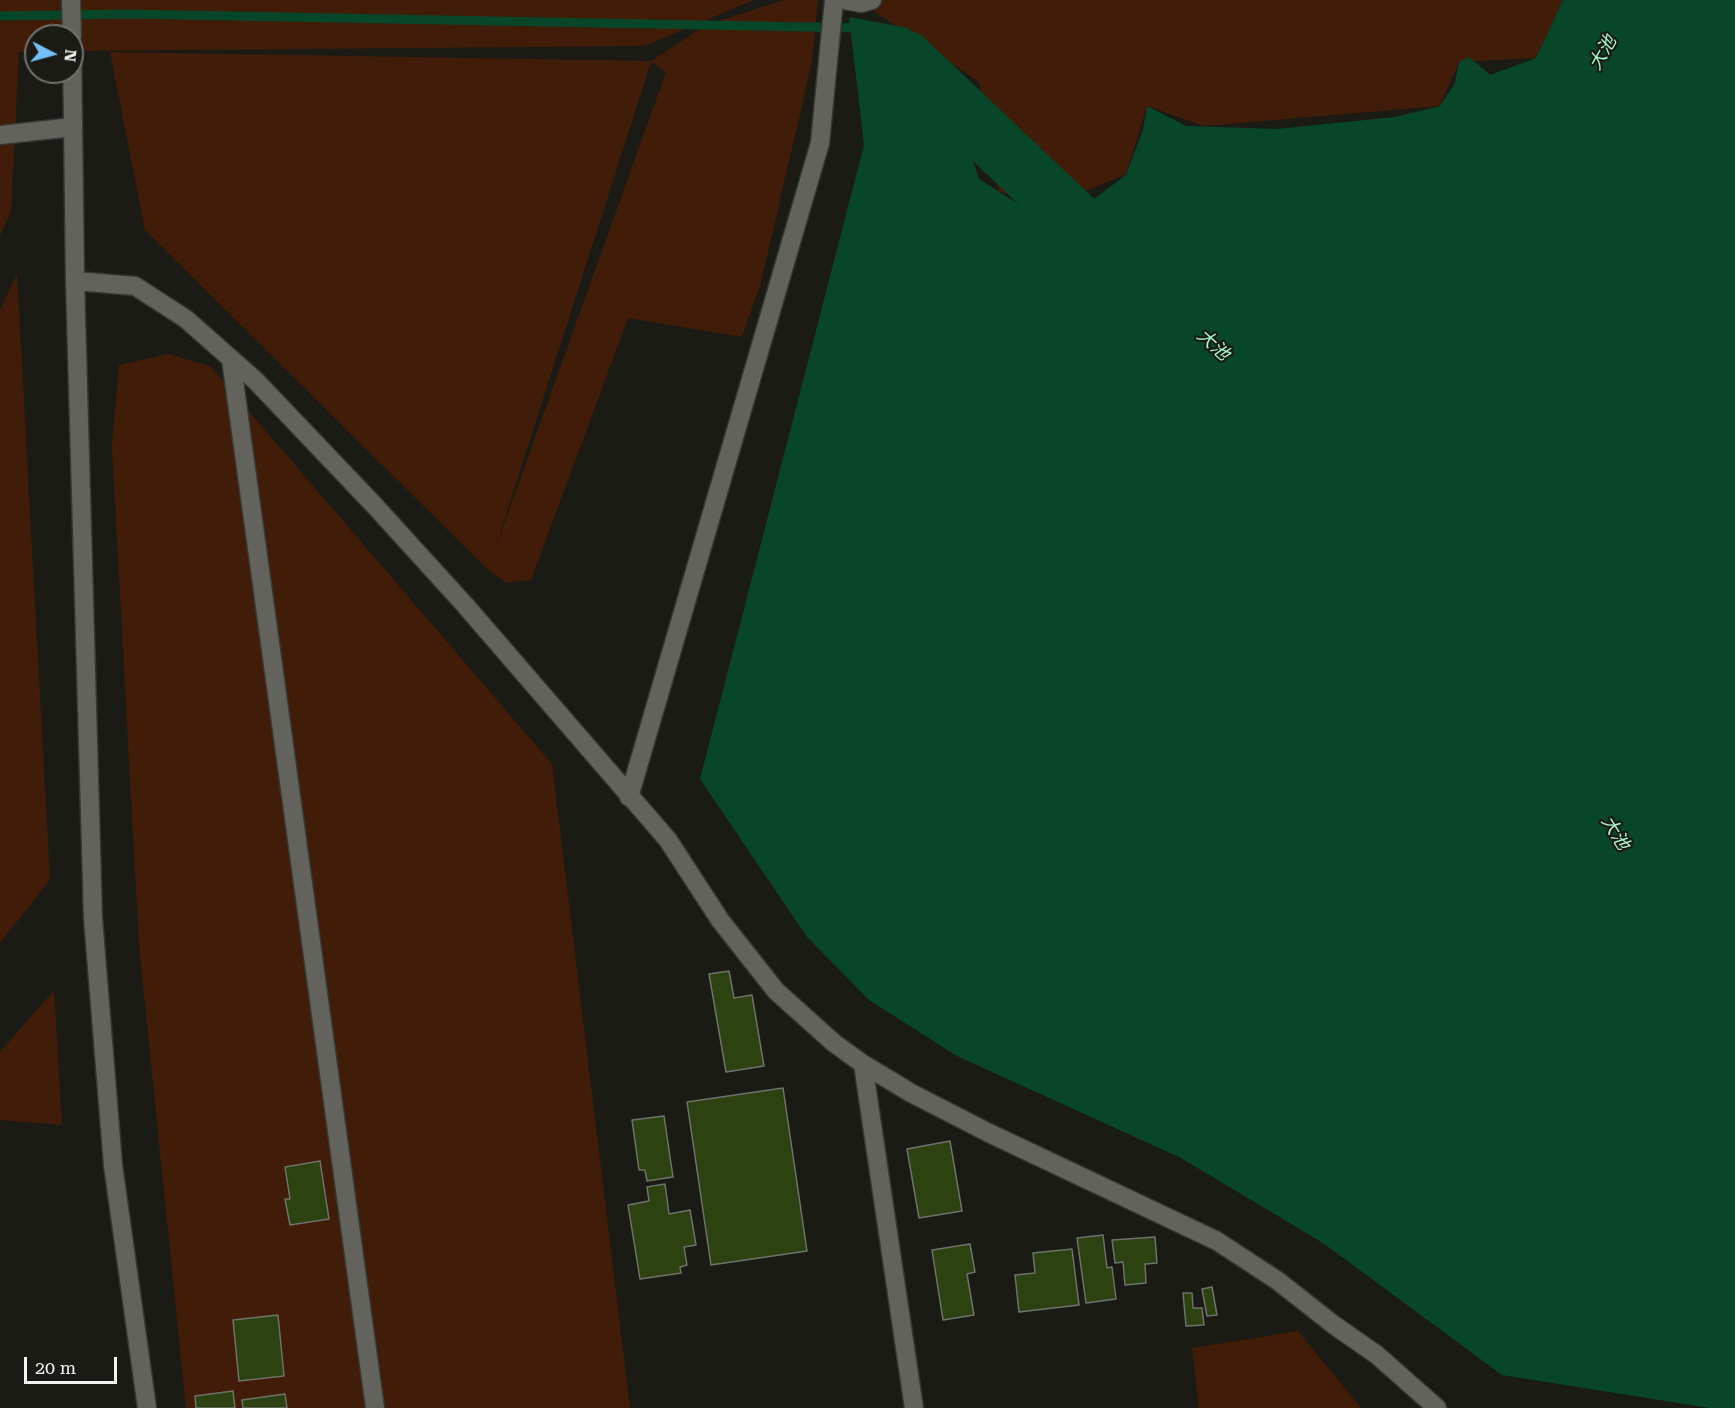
<!DOCTYPE html>
<meta charset="utf-8">
<style>
body{margin:0}
#map{position:relative;width:1735px;height:1408px;overflow:hidden;background:#1b1b16;font-family:"Roboto Serif",serif}
canvas{display:block}
.north{position:absolute;left:24px;top:24px;width:60px;height:60px;box-sizing:border-box;background:#1b1b16;border:2px solid #72726d;border-radius:50%;rotate:96deg;font-size:16px;font-weight:700;line-height:24px;text-align:center;color:#f4f4f0}
.north::after{content:'';display:block;margin:auto;width:21px;height:27px;background:#74c0f6;clip-path:polygon(50% 0,100% 100%,50% 72%,0 100%)}
.scale{position:absolute;left:24px;top:1357px;width:93px;height:27px;box-sizing:border-box;border:3px solid #f4f4f0;border-top:0;padding-left:8px;font-size:18px;line-height:21px;white-space:nowrap;color:#f4f4f0;-webkit-text-stroke:4px #1b1b16;paint-order:stroke}
</style>
<div id="map">
<canvas width="1735" height="1408"></canvas>
<div class="north">N</div>
<div class="scale">20 m</div>
</div>
<script>
const g = document.querySelector('canvas').getContext('2d');
g.lineJoin = 'round';
function fillPath(path, color) { g.fillStyle = color; g.fill(path, 'evenodd'); }
function stroke(path, color, width, dash) { g.strokeStyle = color; g.lineWidth = width; g.lineCap = dash ? 'butt' : 'round'; g.setLineDash(dash || []); g.stroke(path); }
function write(font, color, halo, rows, align = 'center') {
  g.font = font + ' "Roboto Serif","Noto Sans JP",serif'; g.lineWidth = 4.5; g.setLineDash([]); g.textBaseline = 'middle'; g.strokeStyle = halo; g.fillStyle = color; for (const [text, x, y, turn = 0] of rows) {
    g.save(); g.translate(x, y); g.rotate((+turn || 0) * Math.PI / 180); g.textAlign = isNaN(turn) ? turn : align; if (halo) g.strokeText(text, 0, 0); g.fillText(text, 0, 0); g.restore();
  }
}
const green = new Path2D(`
 M0 0H754L645 46 72 51V36H36V51L19 52 11 211 0 236Z
 M784 0H818L812 62 761 282 742 337 628 318 531 580 507 583 488 570 145 230 110 52 651 61 706 25ZM651 62 666 72 497 544V543Z
 M873 0H1563L1536 58 1459 62 1440 106 1204 126 1147 106 1126 174 1058 203 999 192 979 82 862 3Z
 M17 274 50 880 0 943V310Z
 M168 354 210 366 552 764 630 1408H186L139 945 112 446 119 365Z
 M54 990 62 1125 0 1120V1052Z
 M1298 1331 1361 1408H1199L1192 1348Z`);
const water = new Path2D(`
 M1563 0H1735V1408H1710L1502 1375 1323 1243 1181 1158 957 1056 869 1000 807 937 700 779 864 145 849 17 908 28 958 72 962 130 979 179 1023 207 1086 205 1126 175 1143 130 1147 106 1186 126 1277 129 1395 117 1440 106 1455 83 1459 62 1469 57 1490 75 1536 58Z`);
const stream = new Path2D(`
 M0 16 128 14 861 28`);
const river = new Path2D(`
 M906 59 1117 259`);
const building = new Path2D(`
 M729 971 734 998 752 995 764 1066 726 1072 709 974Z
 M783 1088 807 1251 711 1265 687 1102Z
 M664 1116 673 1177 647 1181 645 1170H639L632 1120Z
 M950 1141 962 1211 919 1218 907 1149Z
 M320 1161 329 1219 290 1225 285 1199H290L285 1167Z
 M665 1184 669 1214 690 1210 696 1245 684 1247 687 1265 680 1267 681 1273 640 1279 628 1205 649 1201 647 1187Z
 M1103 1235 1107 1268 1112 1267 1116 1299 1086 1303 1077 1238Z
 M1155 1237 1157 1263 1145 1264 1146 1283 1125 1285 1123 1262 1115 1263 1112 1240Z
 M970 1244 975 1272 967 1274 974 1315 943 1320 932 1250Z
 M1072 1249 1079 1305 1019 1312 1015 1275 1035 1273 1033 1253Z
 M1212 1287 1217 1315 1207 1316 1202 1289Z
 M1183 1293H1192L1193 1308H1202L1204 1325 1186 1326Z
 M278 1315 284 1376 239 1381 233 1320Z
 M233 1391 235 1408H196L195 1396Z
 M285 1394 287 1408H243L242 1400Z`);
const minor = new Path2D(`
 M71 0 72 36
 M844 0 862 3 872 0
 M72 44 75 281 93 918 113 1165 147 1408
 M0 135 73 127
 M75 281 135 286 186 319 255 380 375 506 465 605 668 840 720 920 776 991 834 1043 863 1064 911 1093 989 1133 1217 1241 1278 1281 1334 1325 1377 1355 1437 1408
 M231 359 375 1408
 M629 797 820 143 834 0
 M863 1064 914 1408`);
const waterNames = [
 ["大池",1603,53,-60],
 ["大池",1213,345,42],
 ["大池",1615,833,58]
];
fillPath(green, '#411c08');
fillPath(water, '#08462a');
stroke(stream, '#08462a', 9);
stroke(river, '#08462a', 56);
fillPath(building, '#2d4211');
stroke(building, '#6f726c', 1.5);
stroke(minor, '#363632', 21);
stroke(minor, '#63635d', 18);
write('italic 18px', '#a6fac9', '#1b1b16', waterNames);
</script>
